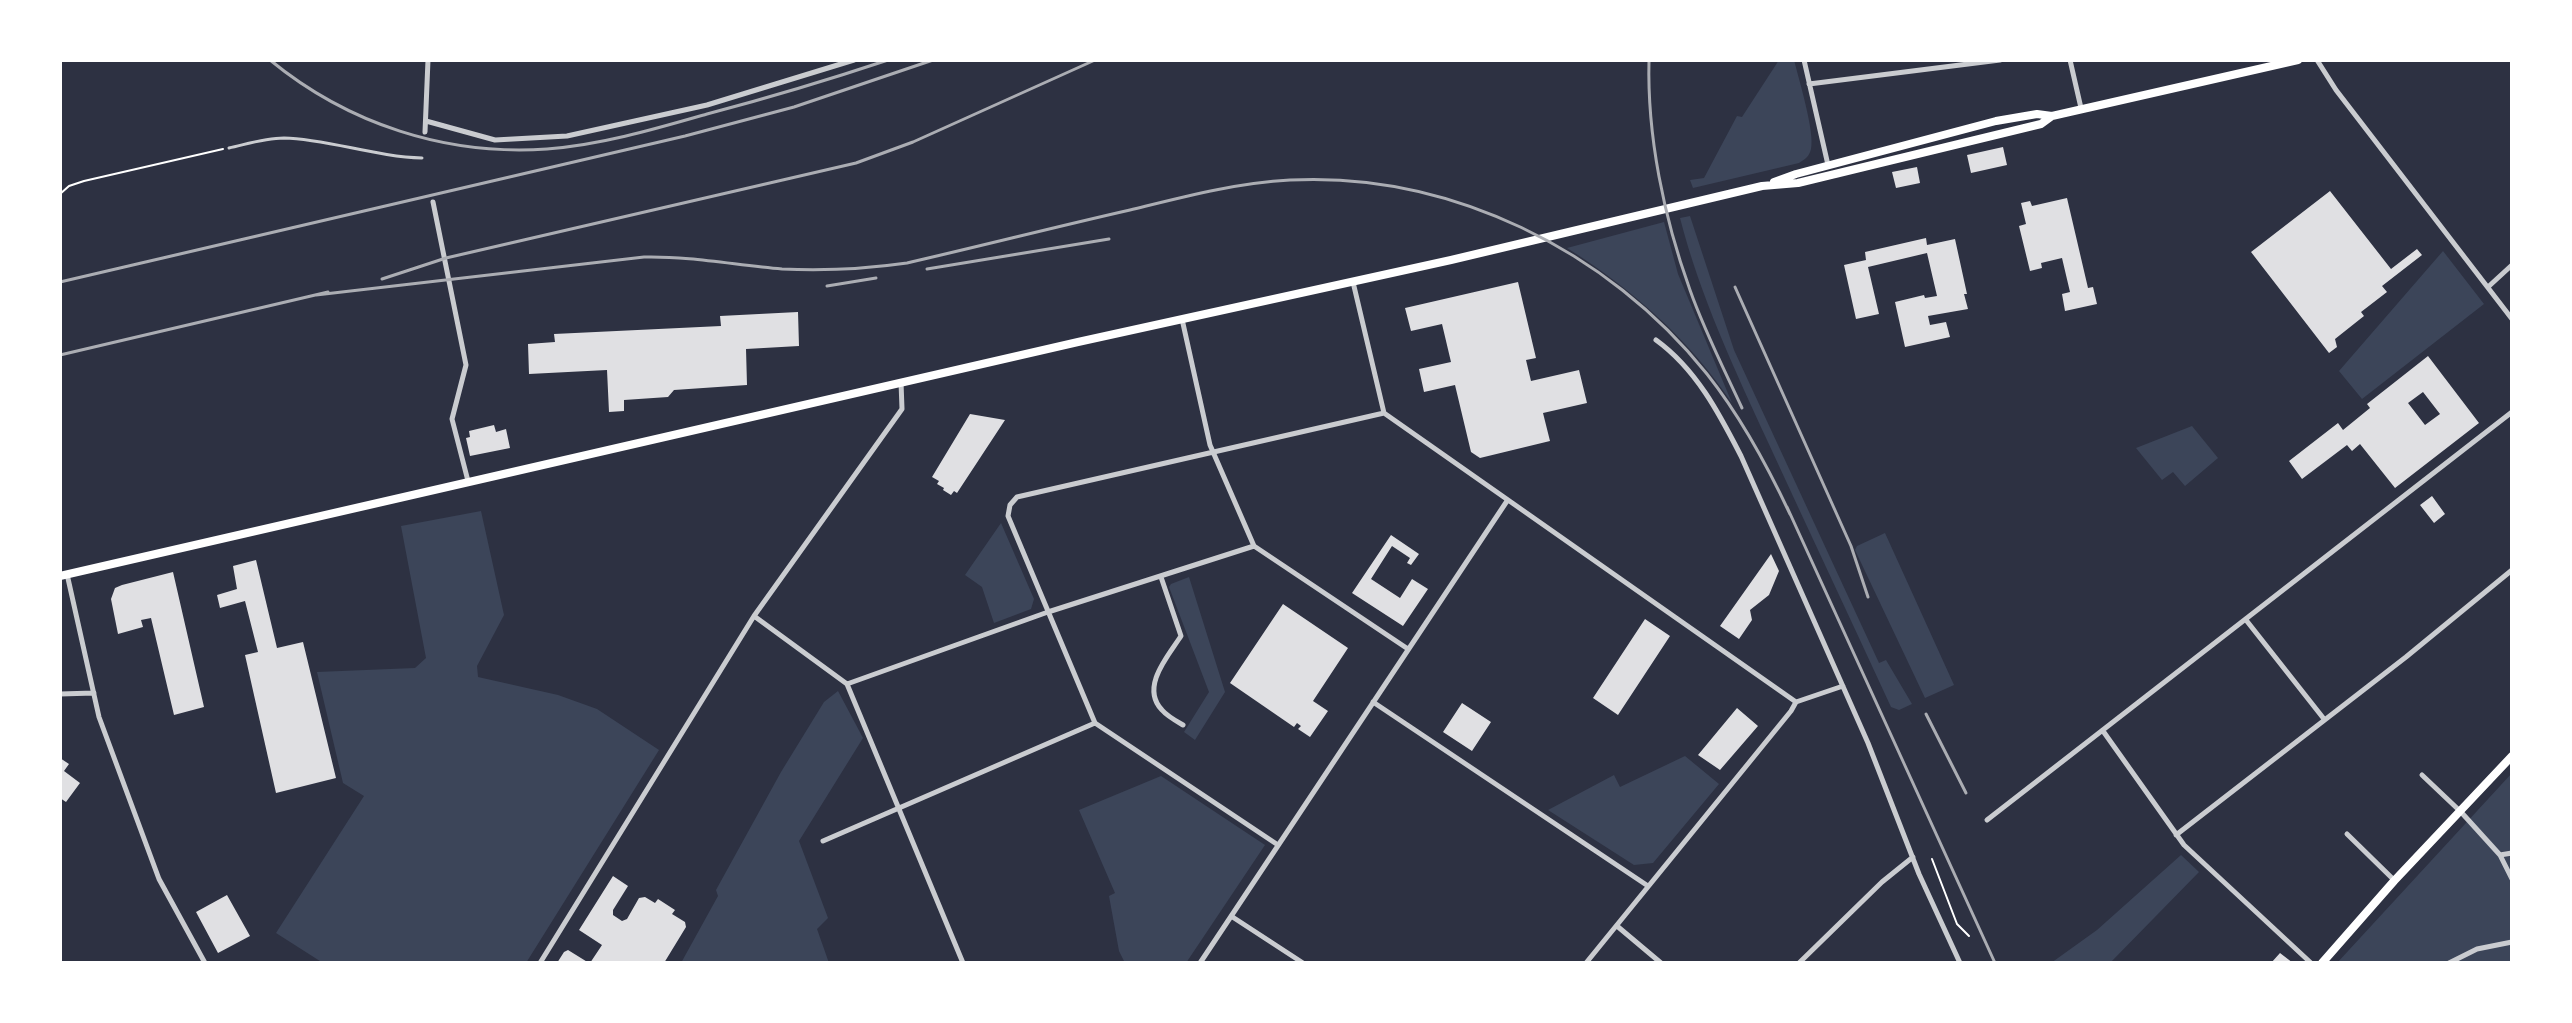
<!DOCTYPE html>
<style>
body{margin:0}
#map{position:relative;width:2572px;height:1023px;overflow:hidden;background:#2d3142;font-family:Barlow,sans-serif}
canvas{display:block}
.frame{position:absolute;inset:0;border:62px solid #fff;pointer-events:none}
</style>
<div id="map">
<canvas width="2572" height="1023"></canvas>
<div class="frame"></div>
</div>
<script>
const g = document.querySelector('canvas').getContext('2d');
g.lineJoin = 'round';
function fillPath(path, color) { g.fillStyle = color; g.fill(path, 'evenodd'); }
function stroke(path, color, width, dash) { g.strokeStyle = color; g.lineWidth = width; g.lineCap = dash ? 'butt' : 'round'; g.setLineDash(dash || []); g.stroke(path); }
const green = new Path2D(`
 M1779 60H1794C1799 80 1815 132 1811 149 1809 157 1805 159 1799 163L1693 188 1690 180 1704 178 1737 116 1742 117Z
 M1690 216 1734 350 1879 663 1886 660 1912 704 1899 710 1891 707C1850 618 1808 529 1767 440 1734 368 1700 296 1680 218Z
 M1664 222 1678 274 1732 403C1689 339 1632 289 1567 248Z
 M2443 251 2484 304 2362 399 2339 371Z
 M2192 426 2218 458 2185 486 2173 472 2162 480 2136 448Z
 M481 511 504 615 477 666 478 677 558 695 597 709 659 750 526 963H323L276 933 364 796 343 783 317 672 415 668 426 658 401 526Z
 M1001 523 1034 599 1031 609 994 623 982 587 965 575Z
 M1885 533 1954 685 1925 698 1855 550 1857 546Z
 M1189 577 1225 692 1195 740 1184 732 1209 692 1169 587 1171 584Z
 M838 691 863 738 799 841 828 918 817 929 829 963H681L718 896 716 890 781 772 824 702Z
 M1685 756 1719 784 1653 863 1634 865 1548 810 1614 775 1620 787Z
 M2512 773V963H2337Z
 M1161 776 1265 845 1186 963H1125L1119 951 1109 896 1115 893 1079 810Z
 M2181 855 2199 872 2110 963H2051L2097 930Z`);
const building = new Path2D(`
 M2003 147 2007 165 1971 173 1967 155Z
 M1917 167 1920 183 1896 188 1892 172Z
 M2330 191 2391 269 2417 249 2422 255 2382 286 2387 292 2361 312 2364 316 2335 339 2337 347 2329 353 2251 252Z
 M2067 198 2088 288 2093 287 2097 304 2065 311 2062 294 2070 292 2062 258 2041 263 2042 268 2030 271 2019 226 2026 224 2021 203 2030 201 2032 206Z
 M1926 238 1927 245 1955 239 1967 294H1964L1968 309 1928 316 1930 325 1946 322 1950 337 1905 347 1895 302 1924 295 1925 298 1937 296 1927 253 1868 267 1879 314 1856 319 1844 265 1866 260 1865 252Z
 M1518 282 1536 358 1526 360 1531 381 1579 370 1587 403 1543 413 1550 441 1480 458 1471 452 1455 385 1424 392 1419 369 1451 362 1442 324 1411 331 1405 308Z
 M798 312 799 346 746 349 747 385 674 390 668 397 624 400V411L609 412 607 370 529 374 528 344 555 342 554 334 721 326 720 316Z
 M2428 356 2479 423 2395 488 2360 444 2352 451 2347 445 2302 479 2289 461 2338 423 2343 430 2370 408 2367 404ZM2423 392 2440 414 2425 425 2408 403Z
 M970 414 1005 420 957 493 954 491 951 495 943 490 944 488 937 484 939 481 932 477Z
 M494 425 496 432 506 429 510 448 470 456 466 438 470 437 469 431Z
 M2432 496 2445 514 2434 523 2420 505Z
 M1391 535 1419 554 1411 565 1407 563 1410 558 1392 546 1371 579 1400 598 1412 579 1428 589 1403 626 1352 593Z
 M1771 554 1779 571 1769 595 1750 610 1752 620 1739 639 1720 626Z
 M256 560 277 648 303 642 336 778 276 793 245 655 258 652 245 601 220 608 217 595 237 589 233 566Z
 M173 572 204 707 174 715 151 618 141 620 143 627 118 634 111 599 115 588 122 585Z
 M1283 604 1348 648 1313 701 1328 711 1310 737 1298 729 1301 726 1297 723 1294 727 1230 683Z
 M1645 619 1670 636 1618 715 1593 698Z
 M1462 703 1491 722 1472 751 1443 732Z
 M1737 708 1758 726 1720 770 1698 755Z
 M60 758 69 764 64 771 80 783 66 802 60 798Z
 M613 876 628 886 613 910V915L622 921 627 919 639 898 645 897 655 903 658 899 675 910 672 914 685 922 686 927 664 963H590L602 945 579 930Z
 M227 895 250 936 218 953 196 912Z
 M568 950 589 963H557L564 952Z
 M2280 953 2293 963H2271Z`);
const path = new Path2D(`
 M60 194 69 186 84 181 223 149
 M1932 859 1957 924 1969 936`);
const service = new Path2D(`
 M229 148C247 144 265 138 284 138 328 139 376 157 422 158`);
const minor = new Path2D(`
 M1804 60 1828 165
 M2070 60 2081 108
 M2317 60 2336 90 2512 319
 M1809 84 2000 60
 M426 121 495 140 567 136 707 105 854 60
 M425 132 428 60
 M433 202 466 365 452 419 468 481
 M1353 282 1384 413 1796 702
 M2488 287 2512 265
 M1182 319 1210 445 1254 546 1408 649
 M1656 340C1696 369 1719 413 1741 456L1868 743 1919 874 1960 963
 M67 574 99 717 159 879 205 963
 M1161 577 1181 636C1168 656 1140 687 1162 710 1167 716 1176 721 1183 725
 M754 616 847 684 963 963
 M2246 620 2324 719
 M847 684 1048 612 1254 546
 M60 694 94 693
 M1373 702 1648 886
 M2103 731 2184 845 2311 963
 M2422 775 2461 812 2500 855 2512 853
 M1987 820 2512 412
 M2347 834 2394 880
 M2176 835 2406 657 2512 570
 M823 841 1095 723
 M1278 845 1095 723 1008 516 1010 505 1017 497 1384 413
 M2500 855 2512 879
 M1231 916 1303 963
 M1617 926 1661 963
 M540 963 754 616 902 409 901 382
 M1200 963 1507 501
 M1586 963 1791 711 1796 702 1843 686
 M1799 963 1882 882 1913 857
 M2449 963 2477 949 2512 942`);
const primary = new Path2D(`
 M1774 182 1796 174 1996 121 2037 114 2052 116 2298 60
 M60 576 1078 342 1451 260 1762 186 1798 183 2041 124 2052 116
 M2322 963 2394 881 2512 756`);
const rail = new Path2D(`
 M270 60C348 124 446 156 547 149 601 145 655 129 707 114 768 98 828 80 888 60
 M1649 60C1647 136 1664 218 1690 290 1704 330 1724 369 1742 408
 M927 269 1109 239
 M382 279 446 258 856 163 913 142 1095 60
 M60 282 685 136 794 107 933 60
 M827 286 876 278
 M1735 287 1851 546 1868 597
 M316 295 644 257C690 256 735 265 782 269 824 271 865 269 907 263 981 246 1055 227 1130 210 1183 197 1235 183 1290 180 1450 172 1608 250 1707 374 1741 417 1767 465 1790 514
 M60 355 328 292
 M1787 507 1995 963
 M1926 714 1966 793`);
fillPath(green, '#3c4559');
fillPath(building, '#e0e0e3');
stroke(path, '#fff', 2);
stroke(service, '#caccd0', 3);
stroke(minor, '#caccd0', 5);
stroke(primary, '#fff', 8);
stroke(rail, '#abadb3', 3);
</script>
